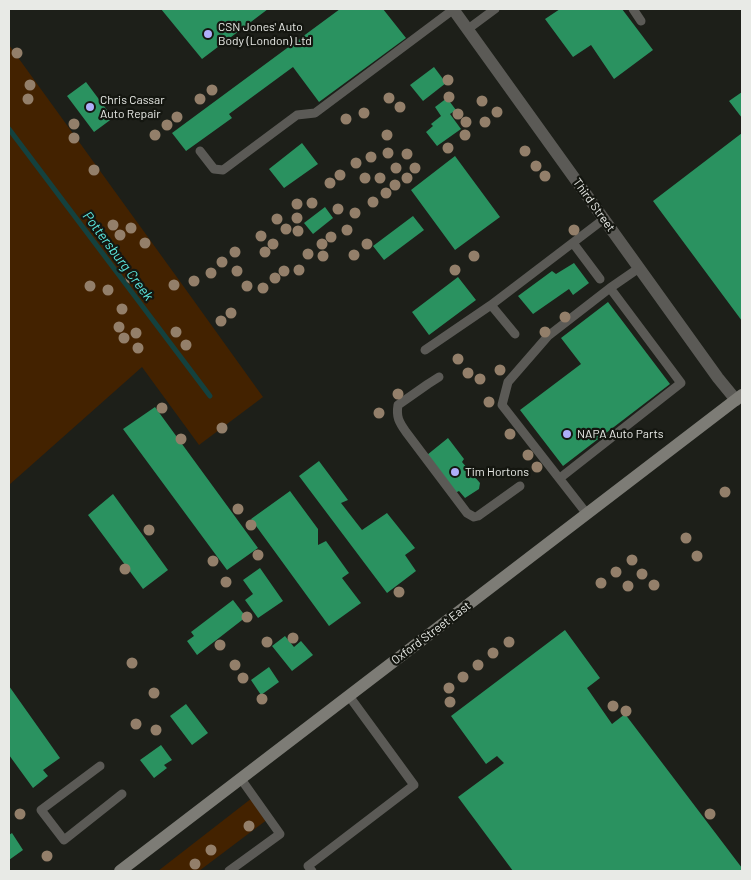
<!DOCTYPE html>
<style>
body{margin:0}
#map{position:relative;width:751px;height:880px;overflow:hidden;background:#1d1f19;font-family:Barlow,sans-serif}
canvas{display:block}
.frame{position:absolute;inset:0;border:10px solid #e8eae6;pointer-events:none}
</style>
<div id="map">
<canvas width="751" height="880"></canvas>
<div class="frame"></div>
</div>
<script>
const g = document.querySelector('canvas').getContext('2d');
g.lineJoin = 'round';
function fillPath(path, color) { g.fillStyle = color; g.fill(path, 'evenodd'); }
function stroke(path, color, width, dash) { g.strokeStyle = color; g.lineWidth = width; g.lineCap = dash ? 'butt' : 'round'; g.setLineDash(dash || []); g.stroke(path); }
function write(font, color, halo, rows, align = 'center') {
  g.font = font + ' Barlow,sans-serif'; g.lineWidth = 4.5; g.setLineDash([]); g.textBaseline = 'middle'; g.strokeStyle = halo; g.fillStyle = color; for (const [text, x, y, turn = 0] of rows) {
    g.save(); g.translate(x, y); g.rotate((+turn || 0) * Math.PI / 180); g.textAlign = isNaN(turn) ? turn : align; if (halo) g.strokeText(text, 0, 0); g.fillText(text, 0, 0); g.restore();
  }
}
const green = new Path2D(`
 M9 45 184 287 263 397 199 445 142 367 9 485Z
 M252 798 268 819 199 871H158Z`);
const stream = new Path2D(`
 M9 129 210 396`);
const building = new Path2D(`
 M161 9H268L202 59Z
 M340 9H383L406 38 319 102 293 67 229 114 232 118 186 151 172 133Z
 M560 9H622L653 50 614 79 591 45 573 57 545 19Z
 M434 67 446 83 423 101 410 85Z
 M86 82 113 118 94 132 67 96Z
 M742 92V118L729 101Z
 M447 98 456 110 450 114 461 129 437 146 426 132 433 126 431 124 441 116 435 107Z
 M742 133V321L653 201Z
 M302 143 318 164 284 188 269 169Z
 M455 156 500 217 455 250 411 190Z
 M325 207 333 218 313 234 304 223Z
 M413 216 424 230 384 260 373 246Z
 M574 263 589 283 573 295 569 289 533 314 518 296 552 271 556 274Z
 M458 277 476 300 429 335 412 312Z
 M608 302 670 384 563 466 520 410 581 364 561 338Z
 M155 407 258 548 227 570 123 429Z
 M448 438 464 459 462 462 480 483 479 489 465 498 459 491 455 493 427 455Z
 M319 461 348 500 341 503 362 530 387 513 415 548 405 555 416 571 387 593 299 476Z
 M290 491 318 529V545L326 541 349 573 342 578 361 603 329 626 251 519Z
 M113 494 168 570 143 589 88 515Z
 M260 568 283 601 258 618 245 600 253 594 243 580Z
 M233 600 246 617 197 655 187 641 194 636 191 632Z
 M565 630 600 678 587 688 612 724 625 714 742 868V871H513L458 797 504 763 497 756 486 764 451 716Z
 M285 636 294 647 301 641 313 655 292 671 272 646Z
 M269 667 279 682 261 695 251 680Z
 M9 686 60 758 43 770 48 776 33 788 9 755Z
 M186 704 208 733 192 745 170 716Z
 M161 745 172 760 164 765 167 768 154 778 140 760Z
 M12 833 23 850 9 860V835Z`);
const service = new Path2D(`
 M633 9 641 21
 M468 29 495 9
 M200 151 214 169 223 170 297 115 315 113 454 9
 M573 243 600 279
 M515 334 491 305 604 219
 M425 350 491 305
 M439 377 428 384 398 405C396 417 399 422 406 432L467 513 474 517 478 516 520 486
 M560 478 681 383 610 288
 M587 514 502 405 508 382 548 336 610 288 639 268
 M100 766 41 810 64 840 122 794
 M229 871 280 834 241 779
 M312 871 308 866 414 785 349 696`);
const tertiary = new Path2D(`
 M453 9 718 378 736 400`);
const secondary = new Path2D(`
 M120 871 742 395`);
const trees = [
 [17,53],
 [448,80],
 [30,85],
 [212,90],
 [449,97],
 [389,98],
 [28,99],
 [200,99],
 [482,101],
 [400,107],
 [497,112],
 [364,113],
 [458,114],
 [177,117],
 [346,119],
 [466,122],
 [485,122],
 [74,124],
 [167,125],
 [155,135],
 [387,135],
 [465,135],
 [74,138],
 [448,148],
 [525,151],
 [388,153],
 [407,154],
 [371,157],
 [356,163],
 [536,166],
 [396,168],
 [415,168],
 [94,170],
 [340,175],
 [545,176],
 [365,178],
 [380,178],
 [407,178],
 [330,183],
 [395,185],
 [386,193],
 [373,202],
 [312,203],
 [297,204],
 [338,209],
 [355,213],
 [297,218],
 [277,219],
 [113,225],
 [131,228],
 [286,229],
 [347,230],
 [574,230],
 [298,231],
 [120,235],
 [261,236],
 [331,237],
 [145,243],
 [273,244],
 [322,244],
 [367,244],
 [235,252],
 [265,252],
 [308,254],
 [354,255],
 [323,256],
 [474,256],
 [222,262],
 [299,270],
 [455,270],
 [237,271],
 [284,271],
 [211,273],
 [131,278],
 [275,278],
 [194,281],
 [174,285],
 [90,286],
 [247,286],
 [263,288],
 [108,290],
 [122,309],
 [231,313],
 [565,317],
 [221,321],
 [119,327],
 [176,332],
 [545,332],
 [136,333],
 [124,338],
 [186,345],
 [138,348],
 [458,359],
 [500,370],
 [468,373],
 [480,379],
 [398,394],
 [489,402],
 [162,408],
 [379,413],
 [222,428],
 [510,434],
 [181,439],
 [528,455],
 [537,467],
 [725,492],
 [238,509],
 [251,525],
 [149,530],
 [686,538],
 [258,555],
 [697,556],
 [632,560],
 [213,561],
 [125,569],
 [616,572],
 [642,574],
 [226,582],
 [601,583],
 [654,585],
 [628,586],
 [399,592],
 [247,617],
 [293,638],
 [267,642],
 [509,642],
 [220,645],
 [493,653],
 [132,663],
 [235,665],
 [478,665],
 [463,677],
 [243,678],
 [449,688],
 [154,693],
 [262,699],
 [450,702],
 [613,706],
 [626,711],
 [136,724],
 [156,730],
 [20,814],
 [710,814],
 [249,826],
 [211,850],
 [47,856],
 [195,864]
];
const markers = [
 [208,34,5,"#afaefa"],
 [90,107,5,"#afaefa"],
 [567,434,5,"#afaefa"],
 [455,472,5,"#afaefa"]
];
const poiNames = [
 ["CSN Jones' Auto",218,27],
 ["Body (London) Ltd",218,41],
 ["Chris Cassar",100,100],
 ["Auto Repair",100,114],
 ["NAPA Auto Parts",577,434],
 ["Tim Hortons",465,472]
];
const streetNames = [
 ["Third Street",594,205,54],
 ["Oxford Street East",431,633,-37]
];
const waterNames = [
 ["Pottersburg Creek",118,256,53]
];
fillPath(green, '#432200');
stroke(stream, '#14413e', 5);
fillPath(building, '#2a9260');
stroke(service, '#5b5a56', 9);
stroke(tertiary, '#5b5a56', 12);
stroke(secondary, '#7d7c76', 12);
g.fillStyle = '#937f6a';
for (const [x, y] of trees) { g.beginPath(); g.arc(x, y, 5.5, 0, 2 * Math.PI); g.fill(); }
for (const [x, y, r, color] of markers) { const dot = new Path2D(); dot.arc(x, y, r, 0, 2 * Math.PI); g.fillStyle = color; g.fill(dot); stroke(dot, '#141610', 2); }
write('12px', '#e8eae6', '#141610', poiNames, 'left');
write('12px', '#e8eae6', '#141610', streetNames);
write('italic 14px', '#5be8df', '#141610', waterNames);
</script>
